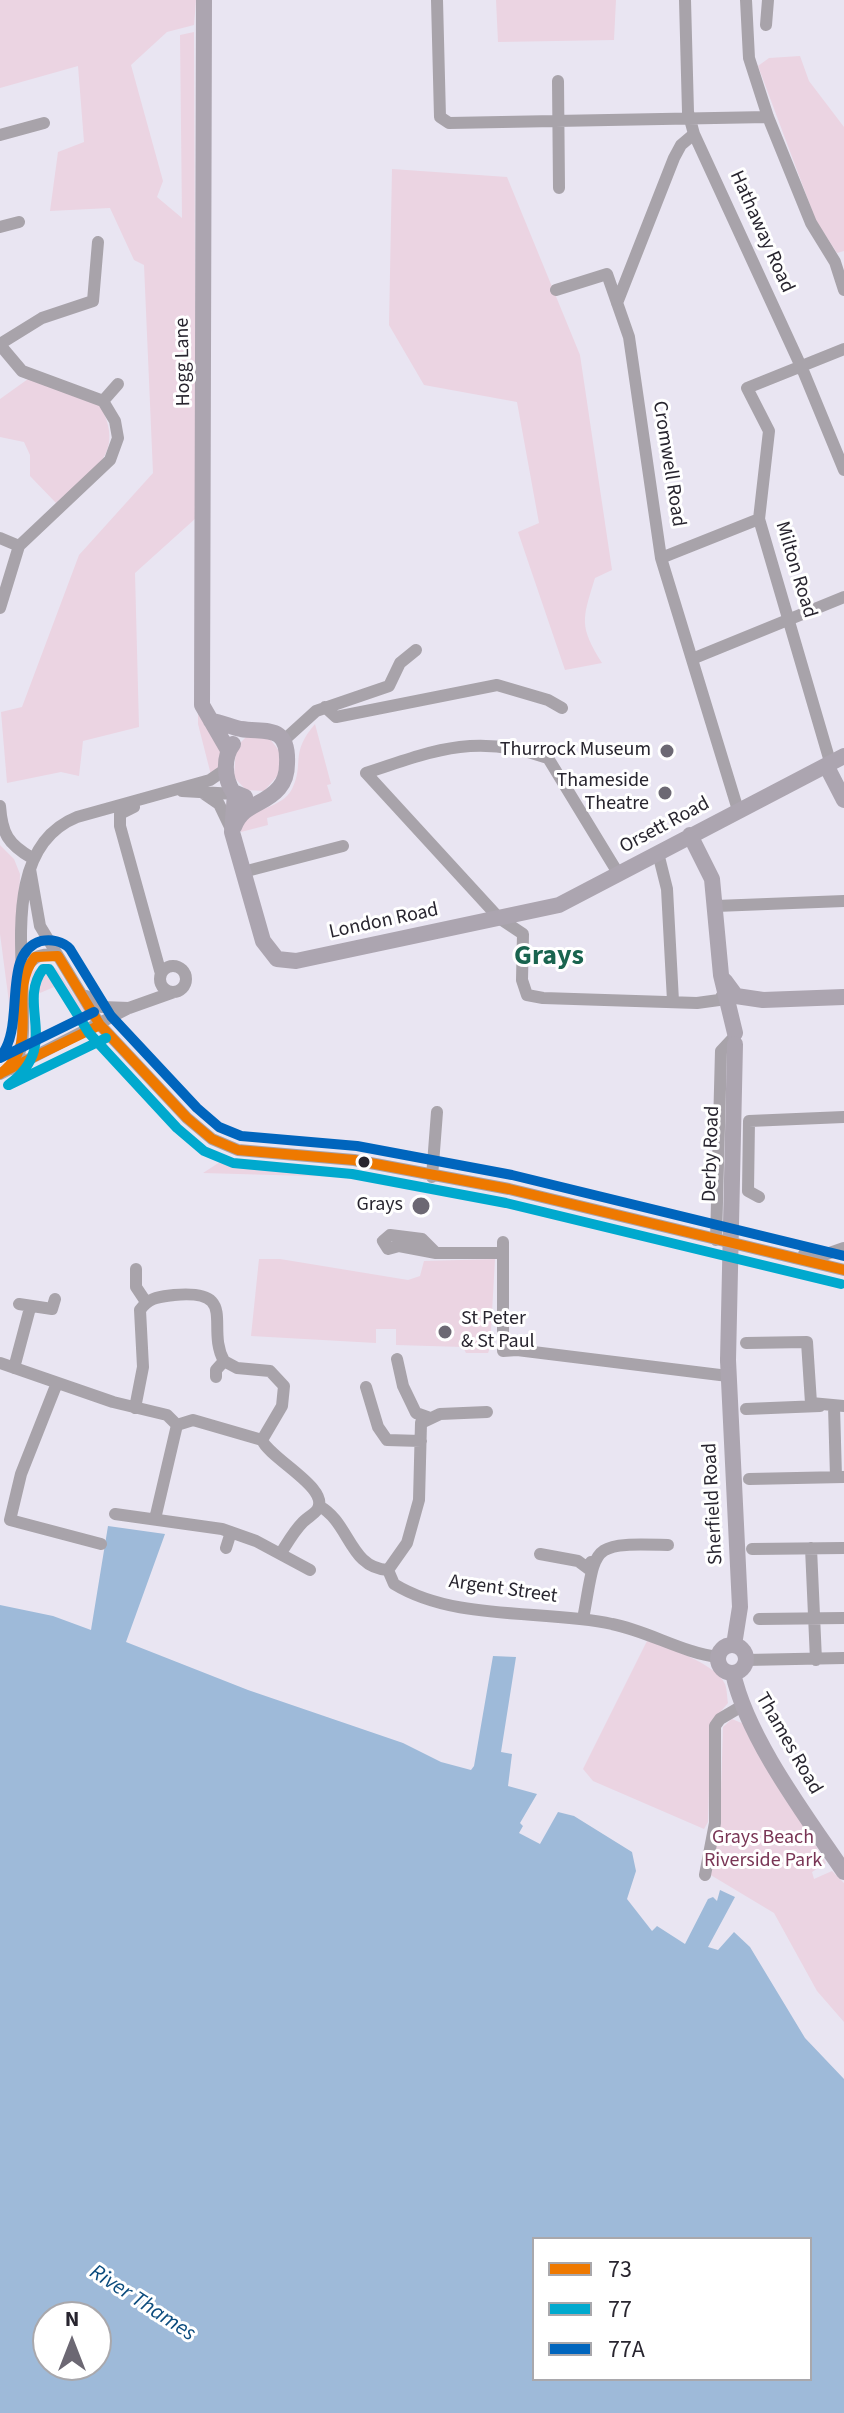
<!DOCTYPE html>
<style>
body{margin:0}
#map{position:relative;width:844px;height:2413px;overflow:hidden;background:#e9e5f2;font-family:"Source Sans 3",sans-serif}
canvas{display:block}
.legend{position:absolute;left:532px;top:2237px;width:280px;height:144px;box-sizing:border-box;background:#fff;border:2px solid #a9a8ac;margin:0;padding:10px 14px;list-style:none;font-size:24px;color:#28252f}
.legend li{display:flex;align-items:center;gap:16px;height:40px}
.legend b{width:40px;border:2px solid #a9a8ac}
.north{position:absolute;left:32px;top:2301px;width:80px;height:80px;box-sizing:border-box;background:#fff;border:2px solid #a9a8ac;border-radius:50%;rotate:0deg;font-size:22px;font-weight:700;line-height:32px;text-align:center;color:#28252f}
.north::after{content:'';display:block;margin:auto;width:28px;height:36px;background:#6c6873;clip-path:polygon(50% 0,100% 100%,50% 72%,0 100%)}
</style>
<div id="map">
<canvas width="844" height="2413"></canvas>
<ul class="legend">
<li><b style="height:10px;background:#ee7900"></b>73</li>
<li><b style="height:10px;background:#00a9ce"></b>77</li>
<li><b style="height:10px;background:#0065bd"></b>77A</li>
</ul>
<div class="north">N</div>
</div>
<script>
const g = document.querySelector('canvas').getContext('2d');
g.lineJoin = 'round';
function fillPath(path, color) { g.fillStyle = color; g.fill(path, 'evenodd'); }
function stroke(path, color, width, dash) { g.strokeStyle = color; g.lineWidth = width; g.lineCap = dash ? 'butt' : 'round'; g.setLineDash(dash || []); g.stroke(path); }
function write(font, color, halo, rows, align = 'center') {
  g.font = font + ' "Source Sans 3",sans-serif'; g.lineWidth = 6; g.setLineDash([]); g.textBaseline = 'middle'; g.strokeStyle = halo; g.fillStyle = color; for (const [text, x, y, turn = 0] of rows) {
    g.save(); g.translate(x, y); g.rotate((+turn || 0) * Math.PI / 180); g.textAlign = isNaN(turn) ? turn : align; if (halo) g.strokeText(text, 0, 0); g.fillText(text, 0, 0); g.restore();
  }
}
const green = new Path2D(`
 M0 0H196L194 25 167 32 131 65 163 181 157 197 182 218 180 35 194 32 196 518 135 573 139 727 83 741 79 776 61 772 7 783 1 712 22 707 79 555 153 473 144 265 134 260 110 208 50 211 58 152 84 142 78 66 0 88Z
 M496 0H616L614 40 498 42Z
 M800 56 809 81 844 127V251L837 253 816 221 758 66 769 58Z
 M392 169 507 177 580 355 612 570 595 578C582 620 579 626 602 663L565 670 518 532 539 523 517 402 424 385 389 325Z
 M28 379 100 405C127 456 91 471 56 503L30 476V455L24 442 0 437V399Z
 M198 708 220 740 222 763 211 775 198 724Z
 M315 724 331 784 327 785 332 801 267 818 268 825 241 832 240 825C252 807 282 809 292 789 305 763 289 754 315 724Z
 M247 736 270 739 280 752 279 774 264 791 246 790 234 777 236 747Z
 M0 845 14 859 20 874 15 1048 0 934Z
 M44 964 56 968 88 1016 82 1024 61 984 33 996 35 1033 40 1043 36 1045 30 1039V973Z
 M223 1160 379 1178 203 1173Z
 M259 1259H280L408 1280 420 1276 424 1261 495 1259 490 1348 488 1353H466L463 1347 396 1345V1329H376V1343L251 1336Z
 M647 1641C667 1647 715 1663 725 1684 727 1689 727 1697 728 1703L711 1723 708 1822 704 1829 593 1781 583 1769Z
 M732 1719 744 1724 826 1863 812 1872 814 1879 832 1871 844 1883V2022L817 1991 774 1913 709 1874 720 1823 723 1727Z`);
const water = new Path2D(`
 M108 1526 165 1534 126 1642 248 1690 403 1743 441 1762 471 1770 474 1766 493 1656 516 1657 501 1752 512 1754 508 1786 537 1794 520 1823 523 1826 519 1833 540 1844 558 1812 574 1816 632 1852 636 1871 627 1899 652 1931 657 1926 685 1944 708 1899 713 1897 717 1901 720 1890 735 1897 708 1947 718 1950 734 1932 750 1947 805 2038 844 2079V2413H0V1605L53 1616 91 1630ZM534 2239H810V2379H534ZM48 2317H96V2365H48Z`);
const minor = new Path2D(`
 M437 0 440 117 449 123 768 117
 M685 0 688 112 694 134 804 373 844 470
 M746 0 749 58 768 117 811 223 835 262 844 290
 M766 25 768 0
 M558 81 559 188
 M0 135 44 123
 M0 227 19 222
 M556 290 607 274 629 337 661 558 738 810
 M617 303 674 158 681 145 694 134
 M0 344 42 318 93 301 98 242
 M0 345 22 371 103 401 115 421 118 438 110 460 19 546 0 608
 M103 401 118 384
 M0 538 19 546
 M661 558 759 519
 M692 659 844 597
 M325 707 336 717 497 685 548 700 562 708
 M283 741 316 711 389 686 400 663 416 650
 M831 765 759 519 769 431 747 388 844 349
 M182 791 235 794
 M203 793 219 804 230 827
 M0 806C2 834 8 844 32 858
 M134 807 120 814V826L161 974
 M658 853 667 889 673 1001
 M30 869 40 926 100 1025 187 1118 212 1139 238 1150 354 1160 509 1189 844 1270
 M243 872 343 846
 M618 873 548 758C477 733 434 750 366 773L499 918 523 934 522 980 527 995 543 998 697 1003 719 1000 724 993
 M716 906 844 901
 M160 979a13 13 0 1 1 26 0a13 13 0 1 1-26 0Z
 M23 975C29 958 41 951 58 956
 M86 996 102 1007 129 1008
 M11 1069C26 1049 23 1028 23 1004 22 942 7 845 77 817L210 780 226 769
 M0 1074 129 1008 174 992
 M432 1177 437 1112
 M759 1197 748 1191 749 1121 844 1117
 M716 1240 721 1051 735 1036
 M503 1242V1351L517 1350 728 1376
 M436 1253 422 1239 390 1235 383 1241 388 1249 399 1246 436 1253H503
 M804 1254 821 1256 844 1248
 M136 1269V1287L146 1302
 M19 1304 52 1309 55 1299
 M746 1343 807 1342 811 1403 844 1406
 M397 1359 403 1386 416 1413 430 1418
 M0 1363 113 1402 167 1415 177 1425
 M14 1368 30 1308
 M216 1377V1370L224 1361
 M57 1383 21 1474 10 1520 101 1544
 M366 1387 378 1427 387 1440 421 1441
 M834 1406 836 1477
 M135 1408 143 1367 140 1310C149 1297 159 1297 174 1295 240 1289 205 1327 224 1361L237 1368 270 1371 284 1386 282 1406 262 1440
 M746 1409 820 1406
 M177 1425 193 1420 262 1440C270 1459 332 1489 317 1510 314 1514 307 1518 303 1522 294 1531 288 1542 281 1553
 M749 1479 844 1477
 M319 1506C350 1522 349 1568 388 1570
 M115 1514 222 1529 256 1541 310 1570
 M155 1519 177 1425
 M226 1548 231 1532
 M811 1548 816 1660
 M752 1549 844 1548
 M540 1554 578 1561 590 1570 591 1562
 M388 1570 394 1584C456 1622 544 1609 612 1624 648 1631 683 1653 718 1657
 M388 1570 407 1543 419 1500 421 1423 440 1414 487 1412
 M583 1619C597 1544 588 1543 668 1545
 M759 1619 844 1618
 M746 1660 844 1658
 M705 1875 715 1823V1726L720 1719 742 1706`);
const major = new Path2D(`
 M204 0 202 705 228 750
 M211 721C221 722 231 727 241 729 265 733 289 723 287 764 287 772 285 781 279 788 264 806 243 803 234 827
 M233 744C223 757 224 778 233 792L245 797
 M827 767 844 800
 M235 794 232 832 263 941 277 959 296 961 559 905 844 756
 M690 835 712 879 721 975 735 1033
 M725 981 736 996 763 1000 844 997
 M728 1360 740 1607 734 1645
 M718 1659a14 14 0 1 1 28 0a14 14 0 1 1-28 0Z
 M733 1673C747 1738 806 1816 844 1872`);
const majorBridge = new Path2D(`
 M728 1360 735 1044`);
const bus1 = new Path2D(`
 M3 1072 100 1025
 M0 1074C44 1042 5 996 35 957L58 956 100 1025 187 1118 212 1139 238 1150 354 1160 509 1189 844 1270`);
const bus2 = new Path2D(`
 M8 1085C62 1046 16 1005 43 969H49L89 1033 177 1128 204 1151 233 1163 352 1174 506 1203 841 1284
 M9 1085 106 1038`);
const bus3 = new Path2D(`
 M0 1057C27 1027 0 953 41 941 51 939 63 941 70 949L111 1016 197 1108 219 1127 241 1136 357 1146 512 1175 844 1256
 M0 1058 94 1012`);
const markers = [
 [667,751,8,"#6c6873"],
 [665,793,8,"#6c6873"],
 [364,1162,7,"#28252f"],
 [421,1206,10,"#6c6873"],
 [445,1332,8,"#6c6873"]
];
const streetNames = [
 ["Hathaway Road",761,232,66],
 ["Hogg Lane",184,362,-91],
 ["Cromwell Road",668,464,81],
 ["Milton Road",795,570,73],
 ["Orsett Road",665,826,-28],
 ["London Road",384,922,-12],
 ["Derby Road",712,1154,-88],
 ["Sherfield Road",714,1504,-93],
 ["Argent Street",503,1590,8],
 ["Thames Road",788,1744,60]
];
const poiNames = [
 ["Thurrock Museum",651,751],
 ["Thameside",649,782],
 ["Theatre",649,805],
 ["Grays",403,1206],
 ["St Peter",461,1320,"left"],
 ["& St Paul",461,1343,"left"]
];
const parkNames = [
 ["Grays Beach",763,1839],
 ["Riverside Park",763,1862]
];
const waterNames = [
 ["River Thames",142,2304,33]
];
const districtNames = [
 ["Grays",549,958]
];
fillPath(green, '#ebd4e2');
fillPath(water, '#9ebad9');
stroke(minor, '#a8a3aa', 12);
stroke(major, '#aca5b0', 16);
stroke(majorBridge, '#aca5b0', 16);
stroke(bus1, '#ee7900', 10);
stroke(bus2, '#00a9ce', 10);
stroke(bus3, '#0065bd', 10);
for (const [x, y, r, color] of markers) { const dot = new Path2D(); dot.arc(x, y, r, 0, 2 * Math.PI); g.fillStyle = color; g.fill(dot); stroke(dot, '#fff', 3); }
write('20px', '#28252f', '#fff', streetNames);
write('20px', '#28252f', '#fff', poiNames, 'right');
write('20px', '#793555', '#fff', parkNames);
write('italic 22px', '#0c4c7e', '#fff', waterNames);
write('bold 28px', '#19644f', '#fff', districtNames);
</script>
